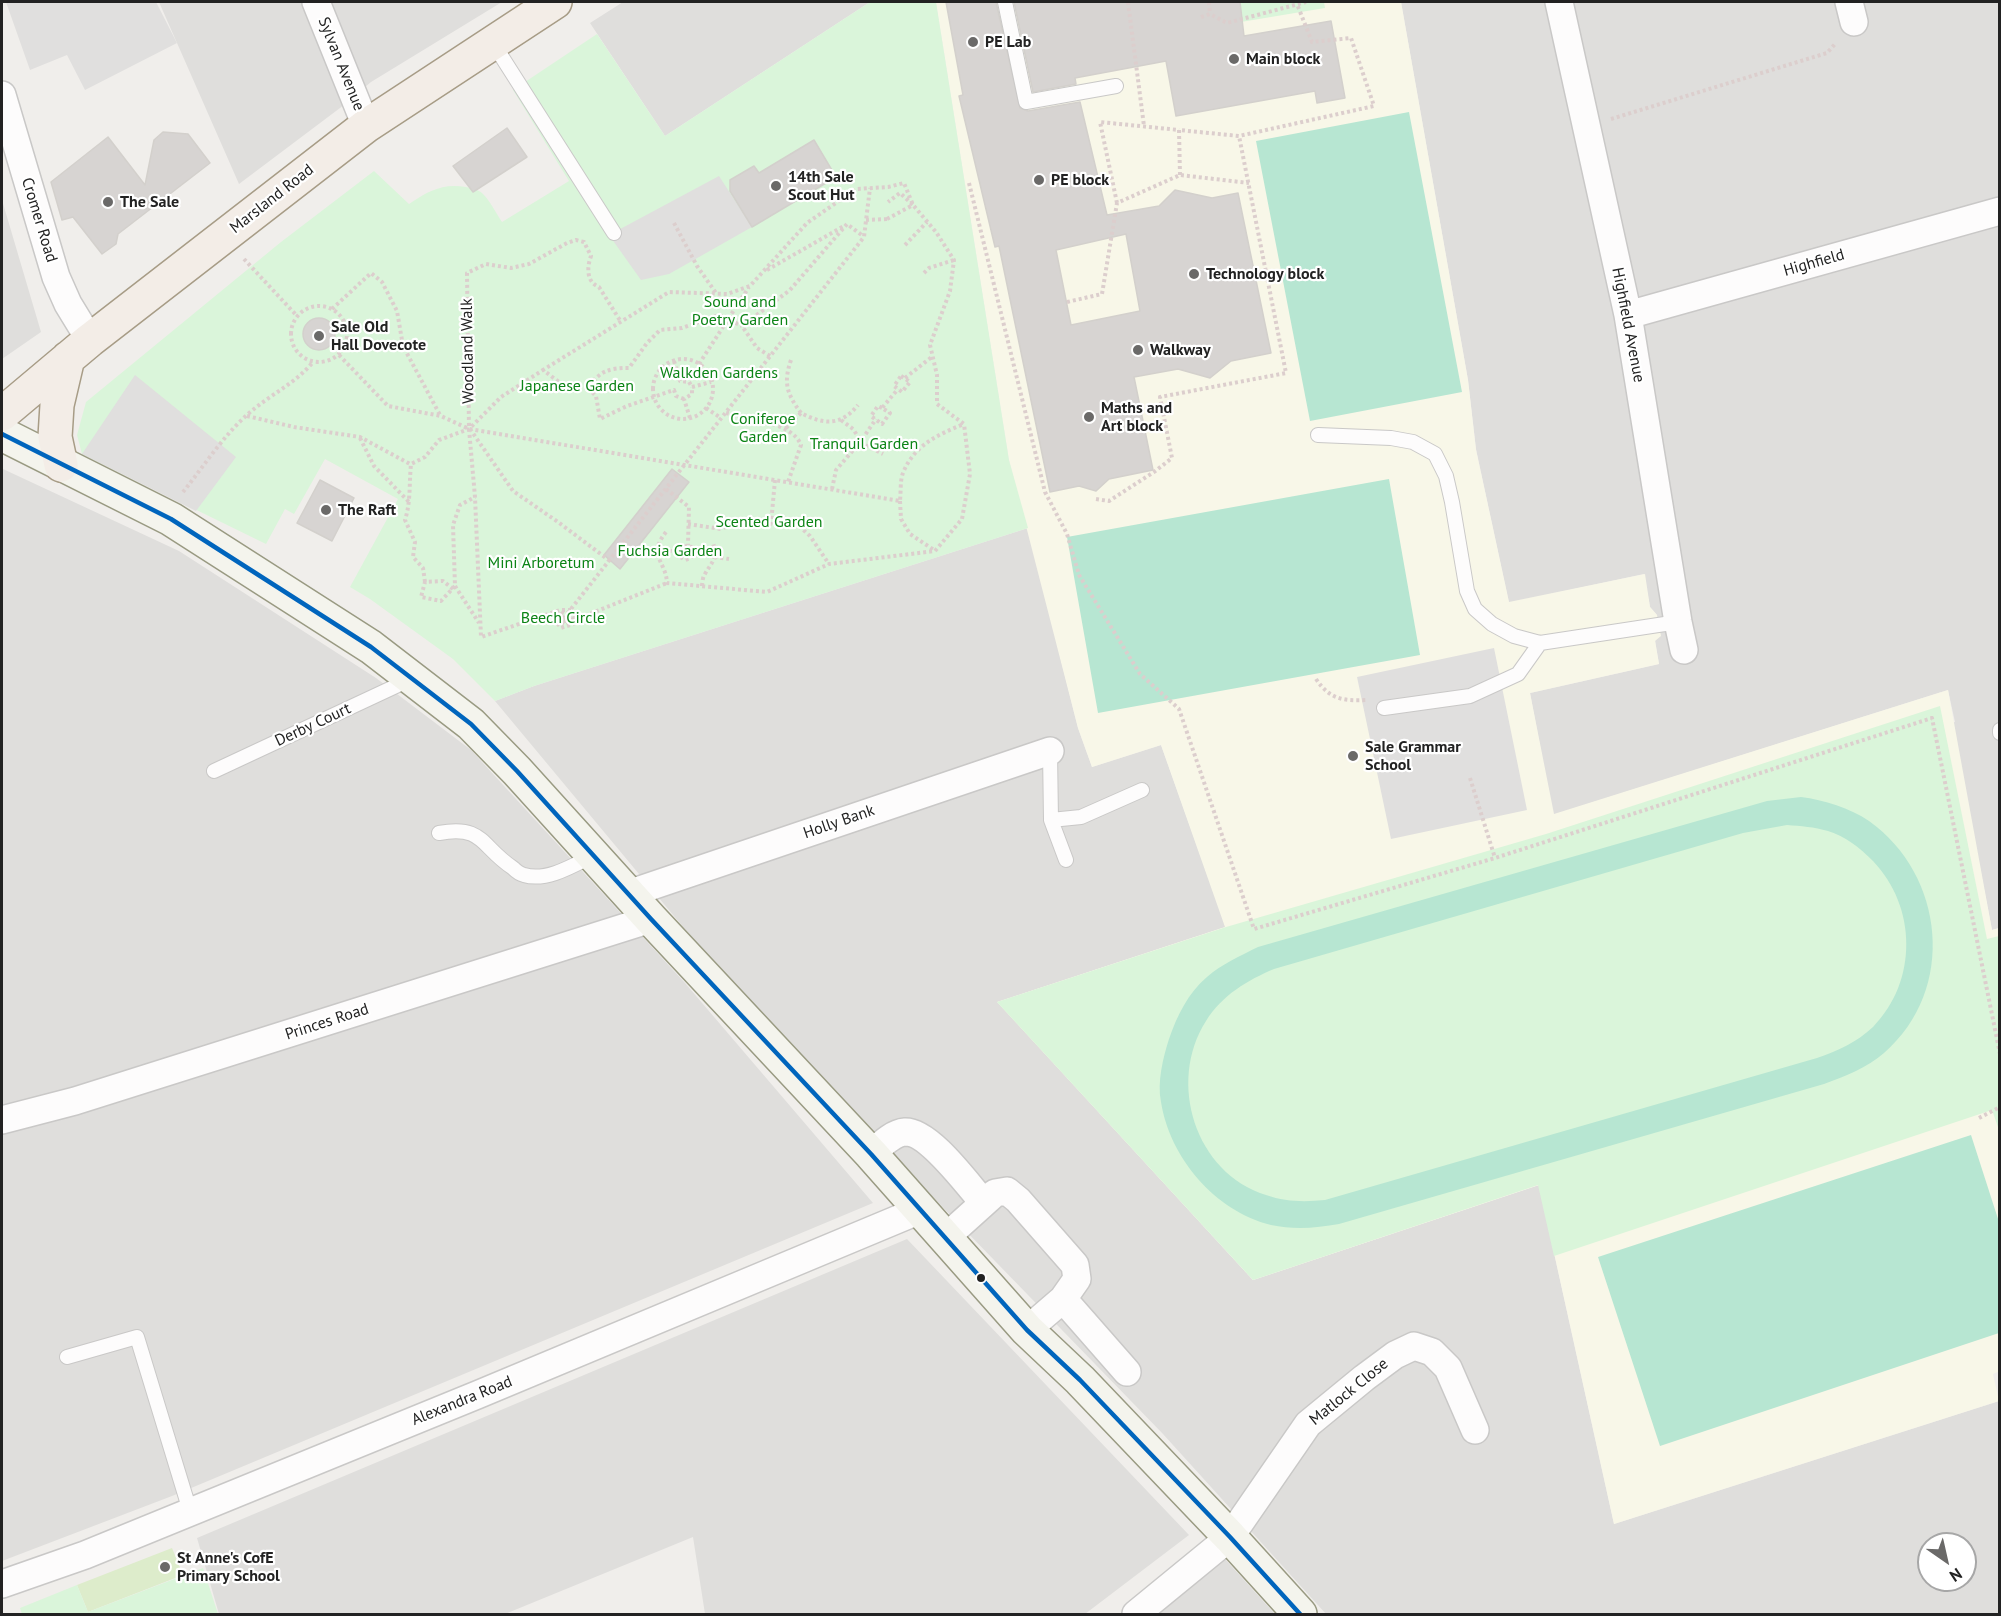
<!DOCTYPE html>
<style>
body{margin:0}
#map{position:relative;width:2001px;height:1616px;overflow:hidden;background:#f0eeeb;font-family:"PT Sans",sans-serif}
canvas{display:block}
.frame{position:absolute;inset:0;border:3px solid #222;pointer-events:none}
.north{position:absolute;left:1917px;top:1532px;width:60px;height:60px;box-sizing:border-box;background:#fff;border:2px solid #a7a7a7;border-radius:50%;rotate:146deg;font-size:16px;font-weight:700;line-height:24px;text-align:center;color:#222}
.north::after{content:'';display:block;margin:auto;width:21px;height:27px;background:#6a6968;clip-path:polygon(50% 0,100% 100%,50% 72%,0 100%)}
</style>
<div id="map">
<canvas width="2001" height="1616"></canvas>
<div class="frame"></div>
<div class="north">N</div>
</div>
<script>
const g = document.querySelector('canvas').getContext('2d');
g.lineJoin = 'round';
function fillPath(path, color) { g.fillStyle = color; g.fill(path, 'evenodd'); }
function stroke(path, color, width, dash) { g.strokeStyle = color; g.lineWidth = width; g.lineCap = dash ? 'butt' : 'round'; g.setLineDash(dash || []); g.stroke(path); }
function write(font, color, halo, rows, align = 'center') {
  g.font = font + ' "PT Sans",sans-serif'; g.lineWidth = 4.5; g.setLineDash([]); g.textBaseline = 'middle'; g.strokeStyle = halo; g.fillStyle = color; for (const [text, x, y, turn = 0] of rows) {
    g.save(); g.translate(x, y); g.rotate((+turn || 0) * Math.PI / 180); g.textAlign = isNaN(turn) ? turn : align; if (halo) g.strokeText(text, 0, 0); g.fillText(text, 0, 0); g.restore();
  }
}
const residential = new Path2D(`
 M159 2H502L371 82 340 108 239 184Z
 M623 2H870L665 136 590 23Z
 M1401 2H1999V928L1992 930 1952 723 1955 722 1948 690 1553 815 1530 693 1659 664 1655 640 1657 615 1650 607 1644 574 1509 603 1476 449 1468 380Z
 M2 200 41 332 2 359Z
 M3 469 179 551 376 678 471 750 685 983 873 1203 172 1496 2 1561V470Z
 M1028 528 1078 728 1092 767 1161 745 1226 927 998 1002 1253 1280 1539 1185 1614 1524 1999 1401V1614H1326L1163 1434 758 1017 495 701 534 686ZM1929 1544H1965V1580H1929Z
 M907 1239 1189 1535 1085 1614H705L693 1537 505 1614H219L197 1538Z
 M1224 1558 1275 1614H1151Z`);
const education = new Path2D(`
 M936 2H1401L1468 380 1476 450 1509 602 1645 574 1650 607 1657 615 1661 636 1655 641 1659 664 1530 693 1554 814 1948 690 1992 930 1999 928 2000 1371 1993 1374 1999 1401 1614 1524 1539 1185 1253 1280 997 1002 1225 927 1161 745 1092 767 1078 728 1009 460Z`);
const grass = new Path2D(`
 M172 1548 183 1575 88 1612 77 1585Z`);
const park = new Path2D(`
 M870 2H936L1009 460 1028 528 534 686 495 701 453 659 370 599 350 587 398 499 325 459 294 514 285 509 266 544 82 454 77 435 86 402 281 242 374 171 409 204C428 191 443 183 466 187 472 188 479 190 483 194 490 201 496 213 502 222L569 181 513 90 597 34 665 136Z
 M1194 2H1324L1325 8 1199 29Z
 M1940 706 1987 939 1999 936V1130L1992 1110 1554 1256 1538 1185 1253 1280 997 1002 1226 927 1546 834Z
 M203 1568 218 1614H22L20 1608 77 1585 88 1612Z`);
const pitch = new Path2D(`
 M1409 112 1462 392 1310 421 1256 141Z
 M1389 479 1420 655 1098 713 1067 537Z
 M1801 797C1824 800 1850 808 1869 821 1945 875 1957 990 1884 1053 1867 1068 1845 1076 1824 1084L1339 1224C1317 1228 1294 1230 1271 1225 1215 1211 1170 1158 1161 1102 1157 1082 1163 1058 1169 1039 1177 1016 1188 993 1207 977 1222 964 1240 956 1258 947L1767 801ZM1787 825C1801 826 1814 827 1828 831 1845 836 1860 848 1873 861 1917 907 1918 981 1873 1027 1857 1042 1838 1051 1817 1058L1325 1200C1305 1202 1286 1202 1266 1195 1195 1173 1167 1082 1206 1021 1222 995 1248 980 1274 969L1743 833Z
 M1971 1135 1999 1222V1333L1660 1446 1598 1257Z`);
const parking = new Path2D(`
 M6 2H156L177 43 85 90 67 55 30 70Z
 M719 176 752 227 669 274 641 280 609 235Z
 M135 375 236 457 196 511 82 454Z
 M1494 648 1527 810 1391 839 1357 677Z`);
const building = new Path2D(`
 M946 2H996L1020 108 1028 111 1080 102 1107 215 1159 206 1175 190 1212 198 1238 193 1271 353 1231 361 1210 378 1178 369 1134 377 1153 470 1109 479 1096 491 1079 486 1050 492 999 246 995 247 959 96 963 95ZM1126 234 1140 311 1071 325 1056 250Z
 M1014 2H1240L1244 36 1331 21 1345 98 1317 103 1315 91 1176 116 1166 61 1075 78 1076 84 1033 92Z
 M507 128 527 157 473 192 453 166Z
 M163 132 188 134 210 163 118 234 116 244 102 254 73 217 62 220 51 182 108 137 145 185 154 140Z
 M814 140 836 177 752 227 730 191V180L754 166 759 173Z
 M303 334a16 16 0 1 1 32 0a16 16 0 1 1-32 0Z
 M672 469 689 482 620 569 604 555Z
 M320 480 354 498 332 541 297 523Z`);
const path = new Path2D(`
 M1128 2 1144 126
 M1209 2 1210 14
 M1201 17 1210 14 1227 23 1306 2
 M1611 119 1827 53 1836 43
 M1180 175 1179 130 1239 136 1374 106 1351 38 1312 42 1297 4
 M969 183 1045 492 1067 534 1079 575 1140 674 1179 709 1254 929 1495 858 1932 718 2000 1054
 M1117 203 1100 122 1179 130
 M887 219 913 205 900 193 888 202
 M866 220 889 219
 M674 223 697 266 716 293
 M905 245 927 222
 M244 259 297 316
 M767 270 844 226
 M924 273 929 268 954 260
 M1067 302 1102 294 1117 203 1180 175 1249 183
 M291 334a28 28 0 1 1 56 0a28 28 0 1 1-56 0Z
 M332 309 371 273 382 282 397 311 403 346 440 415
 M339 355 388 406 441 416 469 429 900 501C901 492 900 480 903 473 914 445 939 434 964 424L937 404V375L930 345 950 291 954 260 936 232 913 205 904 183 888 187 856 189 807 223 750 286 727 294 669 292 543 370
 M770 356 757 348 742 326 790 290 847 224 863 236
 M653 389a30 30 0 1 1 60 0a30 30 0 1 1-60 0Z
 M791 360C783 383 787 394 801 413
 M674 361 680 381 689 382 692 387
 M699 364 749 287
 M901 376 910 382 902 392 894 386Z
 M905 378 933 356
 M692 387 711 382
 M684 399 676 396 674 390 627 406 600 419 596 396 588 388C600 371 608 368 629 368L647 343 660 330 682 328 719 315 742 326
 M706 408 721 418
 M882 408 878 406 871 416 882 424 890 413 882 408 898 389
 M726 413C748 419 792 422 801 445L788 482
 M247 416 294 427 360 437 410 464
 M690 418 684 399 692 394V387
 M841 420 853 429 863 444 883 454
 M786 428 801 413C824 425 841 426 858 405
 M470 429 513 491 558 522 610 561
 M360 438 374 466 410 503
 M775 480 771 524 800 527 810 536 829 564
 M666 489 689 507 688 545
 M832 489 836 470 861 441 876 419
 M183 492C204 466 223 436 248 414 269 395 295 384 313 362
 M1096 499 1109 501 1154 472 1172 458 1160 397 1286 373 1239 136
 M900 501 901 519 910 534 934 550
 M688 524 721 529 740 521 771 524
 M666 532C647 556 666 561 667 583L767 592 829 564 935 551 962 519 970 474 964 424
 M657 549 678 552 683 546 692 547 694 554 729 559
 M678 552 679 556 685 560 691 558 694 554
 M425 582 423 568 413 557 415 542 405 520C411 501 409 484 411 464L425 457 439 440 469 429 501 397 543 370 563 385 588 388
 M455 586 479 623
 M702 586C702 585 703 576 704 576 710 563 719 560 713 543
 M453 589 443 581 425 582 421 597 441 601 455 586 453 525 460 505 475 497
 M571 610H560L481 637 475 497 469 429 467 273 486 264 511 268 529 264 567 243 576 240 584 242 591 256C587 267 586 282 599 287L621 322
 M575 616 577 619 667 583
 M567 618H565L568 616 569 619 566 621 562 619 565 614 561 612 556 616 555 620 561 628 573 624 575 619 571 613V622L565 625 558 620 559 615 562 614 560 619 562 622 566 623 570 621 569 615 567 614 864 237 870 188
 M1316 679C1330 700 1344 701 1367 700
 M1470 778 1495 858
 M1979 1118 2000 1107`);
const lane = new Path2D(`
 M1005 2 1026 102 1116 86
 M493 43 614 233
 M1318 435 1391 438 1413 442 1435 454 1446 476 1452 502 1467 591 1475 609 1492 624 1514 636 1540 643 1678 622
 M1384 708 1470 696 1518 674 1540 643
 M2000 730V733
 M1050 751 1051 820 1066 860
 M214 771 411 679
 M1051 820 1081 817 1142 790
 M439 833C484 825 480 846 513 868 516 871 520 874 524 875 547 882 574 865 594 855
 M67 1357 137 1337 190 1511`);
const street = new Path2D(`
 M316 2 366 126
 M1559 2 1628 315 1678 622 1684 650
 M1849 2 1854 22
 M2 95 56 277 68 304 90 340
 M1628 315 2000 211
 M628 894 1050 751
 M2 1120 75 1101 651 919
 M871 1154C880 1146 892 1133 905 1132 929 1131 967 1184 983 1202
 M945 1238 995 1193 1007 1191 1018 1200 1075 1265 1077 1279 1063 1299 1027 1330
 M1063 1299 1127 1372
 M2 1584 85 1555 477 1395 920 1210
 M1136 1614 1230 1537 1308 1424 1364 1378 1395 1355 1414 1346 1432 1352 1448 1368 1475 1430`);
const secondary = new Path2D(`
 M2 434 171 519 371 647 471 724 517 771 651 919 871 1154 1027 1330 1080 1380 1230 1537 1300 1614`);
const primary = new Path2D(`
 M2 414 90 340 366 126 555 2
 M61 465 55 437 57 405 68 358`);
const bus1 = new Path2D(`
 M2 434 171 519 371 647 471 724 517 771 651 919 871 1154 1027 1330 1080 1380 1230 1537 1300 1614`);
const markers = [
 [973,42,6,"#6a6968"],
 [1234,59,6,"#6a6968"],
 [1039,180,6,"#6a6968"],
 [776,186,6,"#6a6968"],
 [108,202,6,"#6a6968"],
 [1194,274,6,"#6a6968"],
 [319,336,6,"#6a6968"],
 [1138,350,6,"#6a6968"],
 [1089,417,6,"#6a6968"],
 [326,510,6,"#6a6968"],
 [1353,756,6,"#6a6968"],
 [981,1278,5,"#222"],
 [165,1567,6,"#6a6968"]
];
const poiNames = [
 ["PE Lab",985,42],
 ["Main block",1246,59],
 ["14th Sale",788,177],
 ["Scout Hut",788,195],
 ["PE block",1051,180],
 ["The Sale",120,202],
 ["Technology block",1206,274],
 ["Sale Old",331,327],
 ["Hall Dovecote",331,345],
 ["Walkway",1150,350],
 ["Maths and",1101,408],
 ["Art block",1101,426],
 ["The Raft",338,510],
 ["Sale Grammar",1365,747],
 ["School",1365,765],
 ["St Anne's CofE",177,1558],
 ["Primary School",177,1576]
];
const streetNames = [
 ["Sylvan Avenue",341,64,68],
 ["Marsland Road",272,199,-38],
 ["Cromer Road",39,220,73],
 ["Highfield",1814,263,-16],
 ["Highfield Avenue",1628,325,79],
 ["Woodland Walk",468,351,-91],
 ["Derby Court",313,725,-25],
 ["Holly Bank",839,822,-19],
 ["Princes Road",327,1022,-18],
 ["Matlock Close",1349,1392,-39],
 ["Alexandra Road",462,1401,-22]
];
const parkNames = [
 ["Sound and",740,302],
 ["Poetry Garden",740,320],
 ["Walkden Gardens",719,373],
 ["Japanese Garden",577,386],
 ["Coniferoe",763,419],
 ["Garden",763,437],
 ["Tranquil Garden",864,444],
 ["Scented Garden",769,522],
 ["Fuchsia Garden",670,551],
 ["Mini Arboretum",541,563],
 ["Beech Circle",563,618]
];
fillPath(residential, '#dfdedc');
fillPath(education, '#f8f7e8');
fillPath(grass, '#ddeccb');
fillPath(park, '#daf5da');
fillPath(pitch, '#b7e6d2');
fillPath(parking, '#e0dfde');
fillPath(building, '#d7d4d2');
stroke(building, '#d3d0cc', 1.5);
stroke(lane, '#c9c8c7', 16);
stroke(street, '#c9c8c7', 30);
stroke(secondary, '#999a82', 36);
stroke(primary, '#a79c86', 36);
stroke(path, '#dccecd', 4, [3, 3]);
stroke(lane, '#fdfcfc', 14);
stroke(street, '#fdfcfc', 27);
stroke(secondary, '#f4f4ed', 33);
stroke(primary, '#f3ede7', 33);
stroke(bus1, '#0065bd', 4.5);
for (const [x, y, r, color] of markers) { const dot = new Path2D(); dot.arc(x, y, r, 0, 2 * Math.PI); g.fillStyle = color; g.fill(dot); stroke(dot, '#fff', 2); }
write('bold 16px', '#222', '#fff', poiNames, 'left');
write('16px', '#222', '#fff', streetNames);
write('16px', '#0c8416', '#fff', parkNames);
</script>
